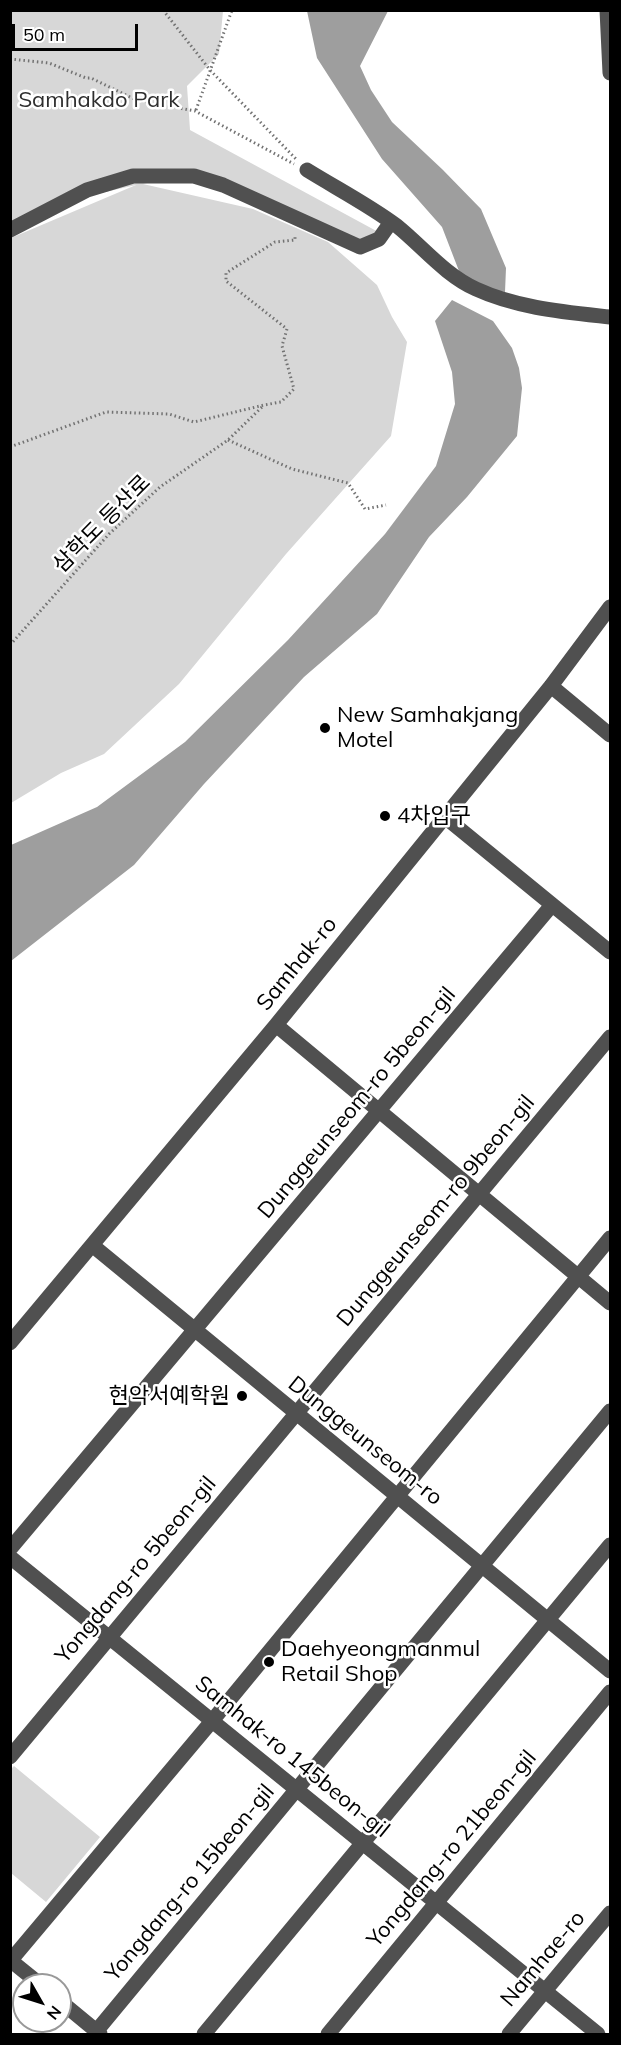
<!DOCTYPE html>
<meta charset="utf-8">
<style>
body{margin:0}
#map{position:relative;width:621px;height:2045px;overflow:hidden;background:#fff;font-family:Mulish,sans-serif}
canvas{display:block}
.frame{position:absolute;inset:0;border:12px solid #000;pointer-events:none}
.north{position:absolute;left:12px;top:1973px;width:60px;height:60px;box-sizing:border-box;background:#fff;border:2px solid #999;border-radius:50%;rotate:129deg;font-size:16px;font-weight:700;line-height:24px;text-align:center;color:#000}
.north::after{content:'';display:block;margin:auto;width:21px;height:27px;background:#000;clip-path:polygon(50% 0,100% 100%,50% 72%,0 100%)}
.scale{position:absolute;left:12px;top:24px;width:126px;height:27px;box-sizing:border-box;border:3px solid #000;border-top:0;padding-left:8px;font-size:18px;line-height:21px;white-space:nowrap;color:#000;-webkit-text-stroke:4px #fff;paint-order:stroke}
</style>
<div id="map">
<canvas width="621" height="2045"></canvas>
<div class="frame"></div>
<div class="north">N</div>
<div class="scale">50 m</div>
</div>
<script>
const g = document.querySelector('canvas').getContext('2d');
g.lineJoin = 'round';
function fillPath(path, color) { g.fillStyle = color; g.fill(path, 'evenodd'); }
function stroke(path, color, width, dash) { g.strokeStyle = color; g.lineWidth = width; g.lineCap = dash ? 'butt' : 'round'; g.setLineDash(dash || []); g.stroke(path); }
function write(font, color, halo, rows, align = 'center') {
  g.font = font + ' Mulish,"Noto Sans KR",sans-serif'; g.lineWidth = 5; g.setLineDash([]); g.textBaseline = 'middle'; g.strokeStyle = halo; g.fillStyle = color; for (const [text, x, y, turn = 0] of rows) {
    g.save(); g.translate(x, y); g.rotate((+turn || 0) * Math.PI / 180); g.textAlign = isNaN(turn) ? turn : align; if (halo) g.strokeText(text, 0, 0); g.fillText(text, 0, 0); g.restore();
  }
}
const green = new Path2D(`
 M11 11H223L219 54 187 86 190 130 382 234 373 249 204 184 155 181 143 184 253 209 328 242 377 285 392 317 407 342 391 436 286 554 179 684 104 754 61 773 11 803V238L136 185 92 195 11 233Z
 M14 1766 100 1837 46 1902 11 1873 10 1770Z`);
const water = new Path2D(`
 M307 11H388L360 66 371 90 392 122 443 170 481 209 506 268 505 292 480 288 459 271 442 227 382 159 317 58Z
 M452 300 493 321 512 348 519 368 522 388 517 436 467 497 429 537 377 614 304 677 204 784 134 865 11 961V845L97 807 185 742 288 640 385 534 436 466 455 404 452 372 435 321Z`);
const path = new Path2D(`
 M163 10 210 70 296 159
 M10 59 49 63 86 78H91L136 100 195 111 294 164
 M196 110 232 10
 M228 440 292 469 348 483 365 509 386 505
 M10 447 106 412 169 414 194 422 264 405 281 402 294 389 282 346 287 329 226 281V273L275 242 295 240V235
 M10 645 109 534 160 487 228 440 263 406`);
const minor = new Path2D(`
 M607 10 610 73
 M307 170C336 188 369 205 397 226 423 247 445 275 476 289 517 308 565 312 610 317
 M10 230 87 190 133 176H194L223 185 360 247 379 239 391 222
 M551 686 610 735
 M445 817 610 952
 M276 1025 610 1303
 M92 1245 610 1671
 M10 1343 276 1025 551 686 610 607
 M10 1549 552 905
 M10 1557 598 2034
 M10 1757 610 1037
 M10 1960 41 1985
 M11 1960 212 1721 610 1238
 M60 2001 100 2034
 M94 2034 610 1411
 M204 2034 610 1545
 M328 2034 610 1692
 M509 2034 610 1913`);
const markers = [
 [325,728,6,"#000"],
 [385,816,6,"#000"],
 [242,1396,6,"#000"],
 [269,1662,6,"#000"]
];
const parkNames = [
 ["Samhakdo Park",99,100]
];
const streetNames = [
 ["삼학도 등산로",102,524,-45],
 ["Samhak-ro",297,964,-51],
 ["Dunggeunseom-ro 5beon-gil",357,1103,-50],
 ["Dunggeunseom-ro 9beon-gil",436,1211,-50],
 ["Dunggeunseom-ro",365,1441,39],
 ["Yongdang-ro 5beon-gil",136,1570,-50],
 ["Samhak-ro 145beon-gil",292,1757,39],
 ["Yongdang-ro 21beon-gil",452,1849,-50],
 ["Yongdang-ro 15beon-gil",190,1883,-50],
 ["Namhae-ro",543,1959,-50]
];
const poiNames = [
 ["New Samhakjang",337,715],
 ["Motel",337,740],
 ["4차입구",397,816],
 ["현악서예학원",230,1396,"right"],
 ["Daehyeongmanmul",281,1649],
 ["Retail Shop",281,1674]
];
fillPath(green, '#d7d7d7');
fillPath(water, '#9e9e9e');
stroke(path, '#727272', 3, [1.5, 3]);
stroke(minor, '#505050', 15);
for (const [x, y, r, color] of markers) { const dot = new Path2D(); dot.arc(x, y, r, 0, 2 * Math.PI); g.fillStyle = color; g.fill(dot); stroke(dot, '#fff', 2); }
write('22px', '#2e2e2e', '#fff', parkNames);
write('22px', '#000', '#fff', streetNames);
write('22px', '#000', '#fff', poiNames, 'left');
</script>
